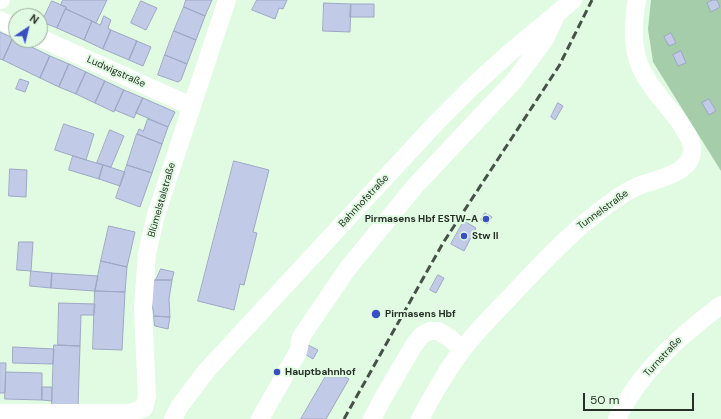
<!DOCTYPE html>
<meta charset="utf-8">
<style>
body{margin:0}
#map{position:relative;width:721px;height:419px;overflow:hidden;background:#e1fbe3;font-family:"DM Sans",sans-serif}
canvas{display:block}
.north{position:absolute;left:8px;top:8px;width:40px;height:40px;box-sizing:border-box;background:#e1fbe3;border:1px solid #97aa98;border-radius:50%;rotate:35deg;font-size:11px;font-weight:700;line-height:16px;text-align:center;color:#273028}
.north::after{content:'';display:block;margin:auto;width:14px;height:18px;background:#3a4fc2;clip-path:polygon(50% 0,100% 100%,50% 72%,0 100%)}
.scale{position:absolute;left:583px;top:393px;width:111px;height:18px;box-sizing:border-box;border:2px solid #273028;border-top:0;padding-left:5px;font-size:12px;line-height:14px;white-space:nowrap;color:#273028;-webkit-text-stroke:3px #e1fbe3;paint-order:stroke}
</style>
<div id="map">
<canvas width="721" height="419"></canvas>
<div class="north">N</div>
<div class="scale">50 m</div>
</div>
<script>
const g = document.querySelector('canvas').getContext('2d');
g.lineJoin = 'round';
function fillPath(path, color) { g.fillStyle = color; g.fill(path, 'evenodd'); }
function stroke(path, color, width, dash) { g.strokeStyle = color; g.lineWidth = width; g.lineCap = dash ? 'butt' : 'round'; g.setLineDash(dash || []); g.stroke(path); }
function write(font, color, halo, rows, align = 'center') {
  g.font = font + ' "DM Sans",sans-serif'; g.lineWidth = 4; g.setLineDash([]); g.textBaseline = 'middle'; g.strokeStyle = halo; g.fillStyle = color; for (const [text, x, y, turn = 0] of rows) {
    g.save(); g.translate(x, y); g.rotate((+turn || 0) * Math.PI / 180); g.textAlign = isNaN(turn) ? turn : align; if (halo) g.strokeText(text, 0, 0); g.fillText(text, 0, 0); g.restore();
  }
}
const green = new Path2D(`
 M651 0H721V171L653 62 648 29Z`);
const building = new Path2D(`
 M63 0H107L96 23 66 9V7L61 5Z
 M186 0H212L205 16 184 7Z
 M257 0H287L283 9 279 8 275 19 252 10Z
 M713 0H717L720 7 711 12 707 3Z
 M52 1 66 7 57 28 42 22Z
 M141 1 157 8 146 30 131 23Z
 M324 3 351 4 350 32 323 31Z
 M351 4H374V17H350Z
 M184 7 205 16 196 40 174 31Z
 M66 9 92 21 84 40 57 28Z
 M104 16 111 20 108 28 111 30 103 49 84 40 92 21 100 25Z
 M111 30 137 41 129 60 103 49Z
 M174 31 196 40 187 64 165 55Z
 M0 32 13 38 3 60 0 59Z
 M671 33 676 43 669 46 664 37Z
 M13 38 50 56 40 78 3 60Z
 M137 41 151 47 143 66 129 60Z
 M681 51 686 63 678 66 673 55Z
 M165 55 187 64 181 80 178 82 158 75Z
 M50 56 69 64 59 87 40 78Z
 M69 64 86 72 76 94 59 87Z
 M86 72 105 81 95 103 76 94Z
 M20 79 29 82 25 92 16 89Z
 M105 81 124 90 114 112 95 103Z
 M124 90 143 98 134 118 115 110Z
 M143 98 175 112 168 127 136 113Z
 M709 99 716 111 709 115 702 103Z
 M558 103 563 106 555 120 551 117Z
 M148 119 168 127 162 144 137 134 139 129 143 131Z
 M64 124 94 134 86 160 55 150Z
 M110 130 124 136 111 167 97 163Z
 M137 134 162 144 152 173 127 165Z
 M73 156 103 165 99 179 69 170Z
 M234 161 269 170 253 232 257 233 244 285 240 284 234 310 198 301Z
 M103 165 125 172 120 186 99 179Z
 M127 165 152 173 140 207 116 198Z
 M10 169 27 170 26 197 9 196Z
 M485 213 492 217 487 224 481 220Z
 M464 221 476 228 464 251 451 244Z
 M109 226 135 232 127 267 101 261Z
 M19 242H33L31 271 17 270Z
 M101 261 127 267 125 292 95 291Z
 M161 269 174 272 172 280H156Z
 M31 271 52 273 51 288 30 286Z
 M52 273 98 276 95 291 51 288Z
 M438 275 444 278 436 293 430 290Z
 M153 280H172L169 299 170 317 154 316 151 298Z
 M95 291 125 292 122 350 93 349Z
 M59 303 95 304 94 315H81L80 346 58 345Z
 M154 316 170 317 168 329 155 326Z
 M306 344 318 350 313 359 301 352Z
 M54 345 80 346 78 407 52 405Z
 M13 347 54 349 53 364 13 363Z
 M0 363H6L5 393H0Z
 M330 369 349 379 326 419H301Z
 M6 372 42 373V400L5 399Z
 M42 387H52V401L42 400Z`);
const minor = new Path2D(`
 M0 0H1
 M0 20 16 28
 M40 38 191 106
 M0 413H131L144 408 147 396 143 309 147 253 156 215 227 0
 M173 419 179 407 207 370 436 123 473 86 507 55 573 0
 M260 419 298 352 301 337 348 268 416 185 514 81 545 39 554 20
 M372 419 383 398 414 345 422 335 430 331H438L451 339 462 350
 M420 419C433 395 446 371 463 349 477 330 495 313 511 296 539 266 566 237 598 212 610 203 622 193 636 187 654 179 693 175 692 149 692 139 683 128 678 120 668 106 657 95 648 81 631 57 632 28 637 0
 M617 419C639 372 681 335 721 305`);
const rail = new Path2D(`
 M344 419 443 243 559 66 592 0`);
const markers = [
 [486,219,4,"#3a4fc2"],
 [464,236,4,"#3a4fc2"],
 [376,314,5,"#3a4fc2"],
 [277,372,4,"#3a4fc2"]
];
const streetNames = [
 ["Ludwigstraße",116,72,24],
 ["Blümelstalstraße",162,200,-74],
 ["Bahnhofstraße",364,201,-47],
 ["Tunnelstraße",603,210,-36],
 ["Turnstraße",663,357,-47]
];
const poiNames = [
 ["Pirmasens Hbf ESTW-A",478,219,"right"],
 ["Stw II",472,236],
 ["Pirmasens Hbf",385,314],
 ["Hauptbahnhof",285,372]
];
fillPath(green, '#a6cdaa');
fillPath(building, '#c1cae7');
stroke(building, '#9ea7c3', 1);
stroke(minor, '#fff', 18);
stroke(rail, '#465248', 3, [8, 4]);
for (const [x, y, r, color] of markers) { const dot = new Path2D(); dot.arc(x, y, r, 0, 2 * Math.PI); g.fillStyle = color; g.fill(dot); stroke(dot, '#e1fbe3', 1.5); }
write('10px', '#273028', '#e1fbe3', streetNames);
write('bold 10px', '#273028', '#e1fbe3', poiNames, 'left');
</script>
